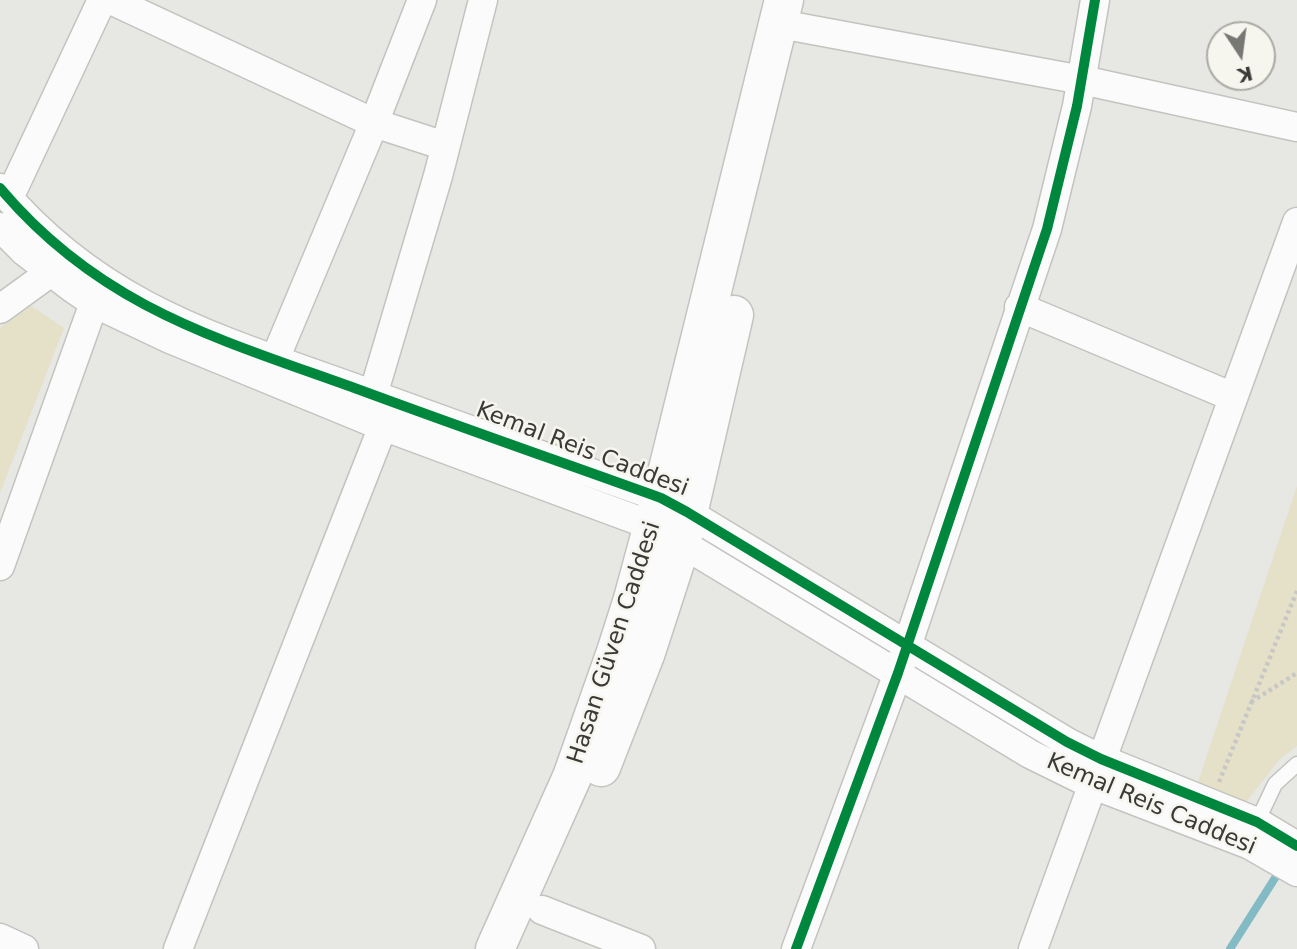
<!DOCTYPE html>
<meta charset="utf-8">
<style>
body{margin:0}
#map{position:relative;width:1297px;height:949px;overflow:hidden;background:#e7e7e3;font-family:"DejaVu Sans",sans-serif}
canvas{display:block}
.north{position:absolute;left:1206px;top:21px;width:70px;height:70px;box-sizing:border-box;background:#f6f5ee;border:2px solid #abaaa5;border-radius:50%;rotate:167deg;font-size:19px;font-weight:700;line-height:28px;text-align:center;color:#3b3a38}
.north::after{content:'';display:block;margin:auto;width:24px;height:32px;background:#777774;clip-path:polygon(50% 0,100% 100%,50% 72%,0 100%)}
</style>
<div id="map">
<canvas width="1297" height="949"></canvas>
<div class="north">K</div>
</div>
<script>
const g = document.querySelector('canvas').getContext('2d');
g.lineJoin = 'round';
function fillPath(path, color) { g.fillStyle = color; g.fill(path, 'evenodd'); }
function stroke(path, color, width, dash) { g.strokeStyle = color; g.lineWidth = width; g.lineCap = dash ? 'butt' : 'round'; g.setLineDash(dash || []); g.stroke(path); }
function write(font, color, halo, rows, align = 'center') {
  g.font = font + ' "DejaVu Sans",sans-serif'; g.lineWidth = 5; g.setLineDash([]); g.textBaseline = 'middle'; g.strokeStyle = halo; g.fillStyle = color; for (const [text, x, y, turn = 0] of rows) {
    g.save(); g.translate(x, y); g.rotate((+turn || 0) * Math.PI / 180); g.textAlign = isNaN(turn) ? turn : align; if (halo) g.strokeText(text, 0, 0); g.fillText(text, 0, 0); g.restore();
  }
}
const green = new Path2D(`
 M31 306 64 328 0 493V328Z
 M1297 486V746L1279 760 1244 805 1196 788Z`);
const stream = new Path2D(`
 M1230 949 1282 867`);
const path = new Path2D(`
 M1251 702 1297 673
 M1219 782 1297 591`);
const lane = new Path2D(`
 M1257 822 1275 784 1297 764`);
const street = new Path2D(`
 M111 0 374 123 445 146
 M780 24 1082 80 1297 127
 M0 188C101 308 219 339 360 390 460 427 561 462 661 498L687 512 1067 742 1101 759 1257 822 1297 846
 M9 198 102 0
 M0 227 25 252 72 288 94 303 170 339 372 422 653 526 1030 754 1091 784 1250 845 1297 872
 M1019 307 1233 397
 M0 309 51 272
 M275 359 374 123 422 0
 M373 395 438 176 483 0
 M0 566 94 303
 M542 910 641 949
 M0 938 24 949
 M178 949 383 426
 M796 949 898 673 1047 229 1077 106 1095 0
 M1033 949 1297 222`);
const secondary = new Path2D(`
 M601 767 646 652 681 544 734 315
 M495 949 572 777 616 652 633 599 667 473 784 0`);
const cycleway = new Path2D(`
 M0 188C101 308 219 339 360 390 460 427 561 462 661 498L687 512 1067 742 1101 759 1257 822 1297 846
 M796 949 898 673 1047 229 1077 106 1095 0`);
const streetNames = [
 ["Kemal Reis Caddesi",582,450,21],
 ["Hasan Güven Caddesi",615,643,-72],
 ["Kemal Reis Caddesi",1151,805,23]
];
fillPath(green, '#e5e0c8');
stroke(stream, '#82bbc4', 8);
stroke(lane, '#c3c3c0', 17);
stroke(street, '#c3c3c0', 31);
stroke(secondary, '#c3c3c0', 41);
stroke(path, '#c7c7c6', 4.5, [3.5, 3.5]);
stroke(lane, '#fbfbfb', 14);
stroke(street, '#fbfbfb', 28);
stroke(secondary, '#fbfbfb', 38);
stroke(cycleway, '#00873e', 10);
write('23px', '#3b3a38', '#f6f5ee', streetNames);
</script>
